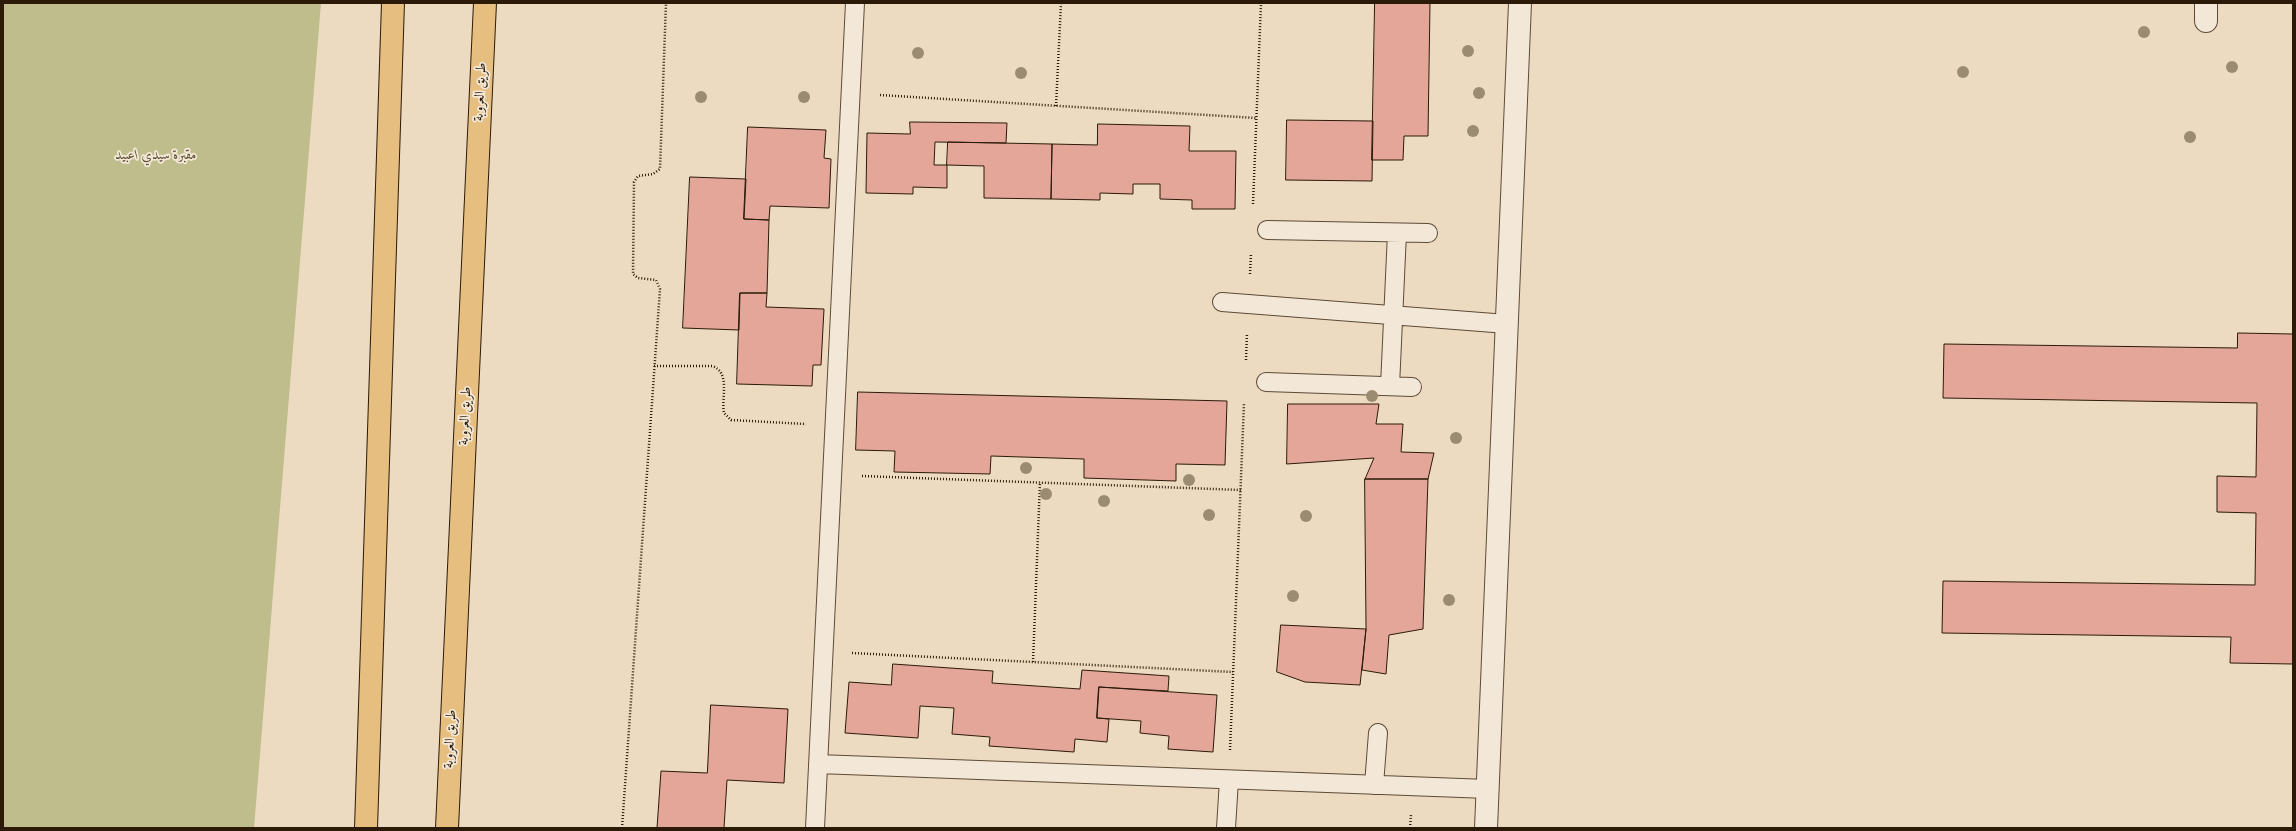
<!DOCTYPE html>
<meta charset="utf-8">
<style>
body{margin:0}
#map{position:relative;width:2296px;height:831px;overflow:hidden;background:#eddbc1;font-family:"IM FELL DW Pica",serif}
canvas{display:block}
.frame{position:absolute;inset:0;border:4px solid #2b1a07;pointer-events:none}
</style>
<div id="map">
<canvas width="2296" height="831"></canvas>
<div class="frame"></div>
</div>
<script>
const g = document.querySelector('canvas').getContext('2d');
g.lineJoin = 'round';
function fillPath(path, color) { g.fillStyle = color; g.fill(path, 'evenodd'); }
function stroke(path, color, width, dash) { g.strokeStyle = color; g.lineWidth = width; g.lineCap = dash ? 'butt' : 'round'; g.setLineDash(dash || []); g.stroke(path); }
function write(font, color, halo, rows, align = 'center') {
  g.font = font + ' "IM FELL DW Pica",Amiri,serif'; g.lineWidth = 3.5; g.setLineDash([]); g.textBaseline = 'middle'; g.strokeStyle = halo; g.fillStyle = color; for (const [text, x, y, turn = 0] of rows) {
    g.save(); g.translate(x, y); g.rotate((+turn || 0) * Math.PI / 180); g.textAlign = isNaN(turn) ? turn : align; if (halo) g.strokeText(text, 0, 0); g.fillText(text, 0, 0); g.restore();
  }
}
const green = new Path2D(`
 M3 3H321L254 828H3Z`);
const building = new Path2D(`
 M1375 3H1430L1428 136H1404L1403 160H1372Z
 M1287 120 1373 121 1372 181 1286 180Z
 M910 122 1007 123 1006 143 935 142 934 165H947V188L913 187V194L866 193 867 133 910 134Z
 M1098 124 1190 126 1189 151H1236L1235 209H1192V200L1160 199V184H1133V194L1100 193V200L1051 199 1052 144 1097 145Z
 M748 127 826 130 824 158 831 159 829 208 770 206 769 220 744 219Z
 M948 142 1052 144 1051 199 984 198V166L947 165Z
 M690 177 746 179 744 219 769 220 767 293H740L739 330 683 328Z
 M740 293H767L766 307 824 309 821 365H813L812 386 737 384Z
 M2238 333 2293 334V664L2230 663 2231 637 1942 633 1943 581 2255 585 2256 513 2217 512V476L2256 477 2257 403 1943 398 1944 344 2237 348Z
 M858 392 1227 401 1225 465 1176 464V481L1084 478V459L991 456 990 474 894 472 895 451 856 450Z
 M1288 404H1379L1376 424H1403L1401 452 1434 453 1428 479H1365L1374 458 1287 464Z
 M1365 479H1428L1423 629 1389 635 1386 674 1362 670 1366 629Z
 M1281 625 1366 629 1360 685 1305 682 1277 672Z
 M893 664 993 671 992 683 1080 689 1082 670 1169 676 1168 691 1099 687 1097 718 1109 719 1107 742 1075 739 1074 752 989 746 990 737 952 734 954 708 920 706 918 738 845 733 849 682 891 685Z
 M1099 687 1217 695 1213 752 1168 749 1169 736 1140 733 1141 721 1097 718Z
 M711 705 788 709 784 783 727 780 724 828H657L661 771 707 773Z`);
const path = new Path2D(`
 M880 95 1256 118
 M1056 106 1061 3
 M1253 204 1261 3
 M1250 274 1251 253
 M1246 360 1247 333
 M654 366H712C731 372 721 398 724 413L731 420 806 424
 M862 476 1241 490
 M852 653 1233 672
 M1033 662 1040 482
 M1230 750 1244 403
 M622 828 660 289 656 280 638 278 633 274 634 182 638 176 653 174 660 169 666 3
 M1410 828 1411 815`);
const service = new Path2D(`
 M1267 230 1428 233
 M1222 302 1507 324
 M1266 382 1412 387
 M1390 386 1397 233
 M818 764 1488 789
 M1374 785 1378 733
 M815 828 855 3
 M1226 828 1229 780`);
const minor = new Path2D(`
 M2206 21V3
 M1486 828 1520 3`);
const trunk = new Path2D(`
 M366 828 393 3
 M447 828 485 3`);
const trees = [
 [2144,32],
 [1468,51],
 [918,53],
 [2232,67],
 [1963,72],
 [1021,73],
 [1479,93],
 [701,97],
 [804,97],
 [1473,131],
 [2190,137],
 [1372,396],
 [1456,438],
 [1026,468],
 [1189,480],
 [1046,494],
 [1104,501],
 [1209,515],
 [1306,516],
 [1293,596],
 [1449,600]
];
const streetNames = [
 ["طريق العروبة",481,92,-87],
 ["طريق العروبة",466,416,-87],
 ["طريق العروبة",451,739,-87]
];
const parkNames = [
 ["مقبرة سيدي اعبيد",156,156]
];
fillPath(green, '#c0bd8d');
fillPath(building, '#e3a698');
stroke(building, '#2b1a07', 1);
stroke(service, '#5c4a36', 20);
stroke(minor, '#5c4a36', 24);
stroke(trunk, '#2b1a07', 24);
stroke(path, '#2b1a07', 2.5, [1, 2]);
stroke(service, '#f3e8d7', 18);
stroke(minor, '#f3e8d7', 22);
stroke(trunk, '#e6be80', 22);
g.fillStyle = '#9b8c71';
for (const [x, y] of trees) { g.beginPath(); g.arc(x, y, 6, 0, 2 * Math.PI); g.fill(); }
write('14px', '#2b1a07', '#f3e8d7', streetNames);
write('italic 14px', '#584b2f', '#f3e8d7', parkNames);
</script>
